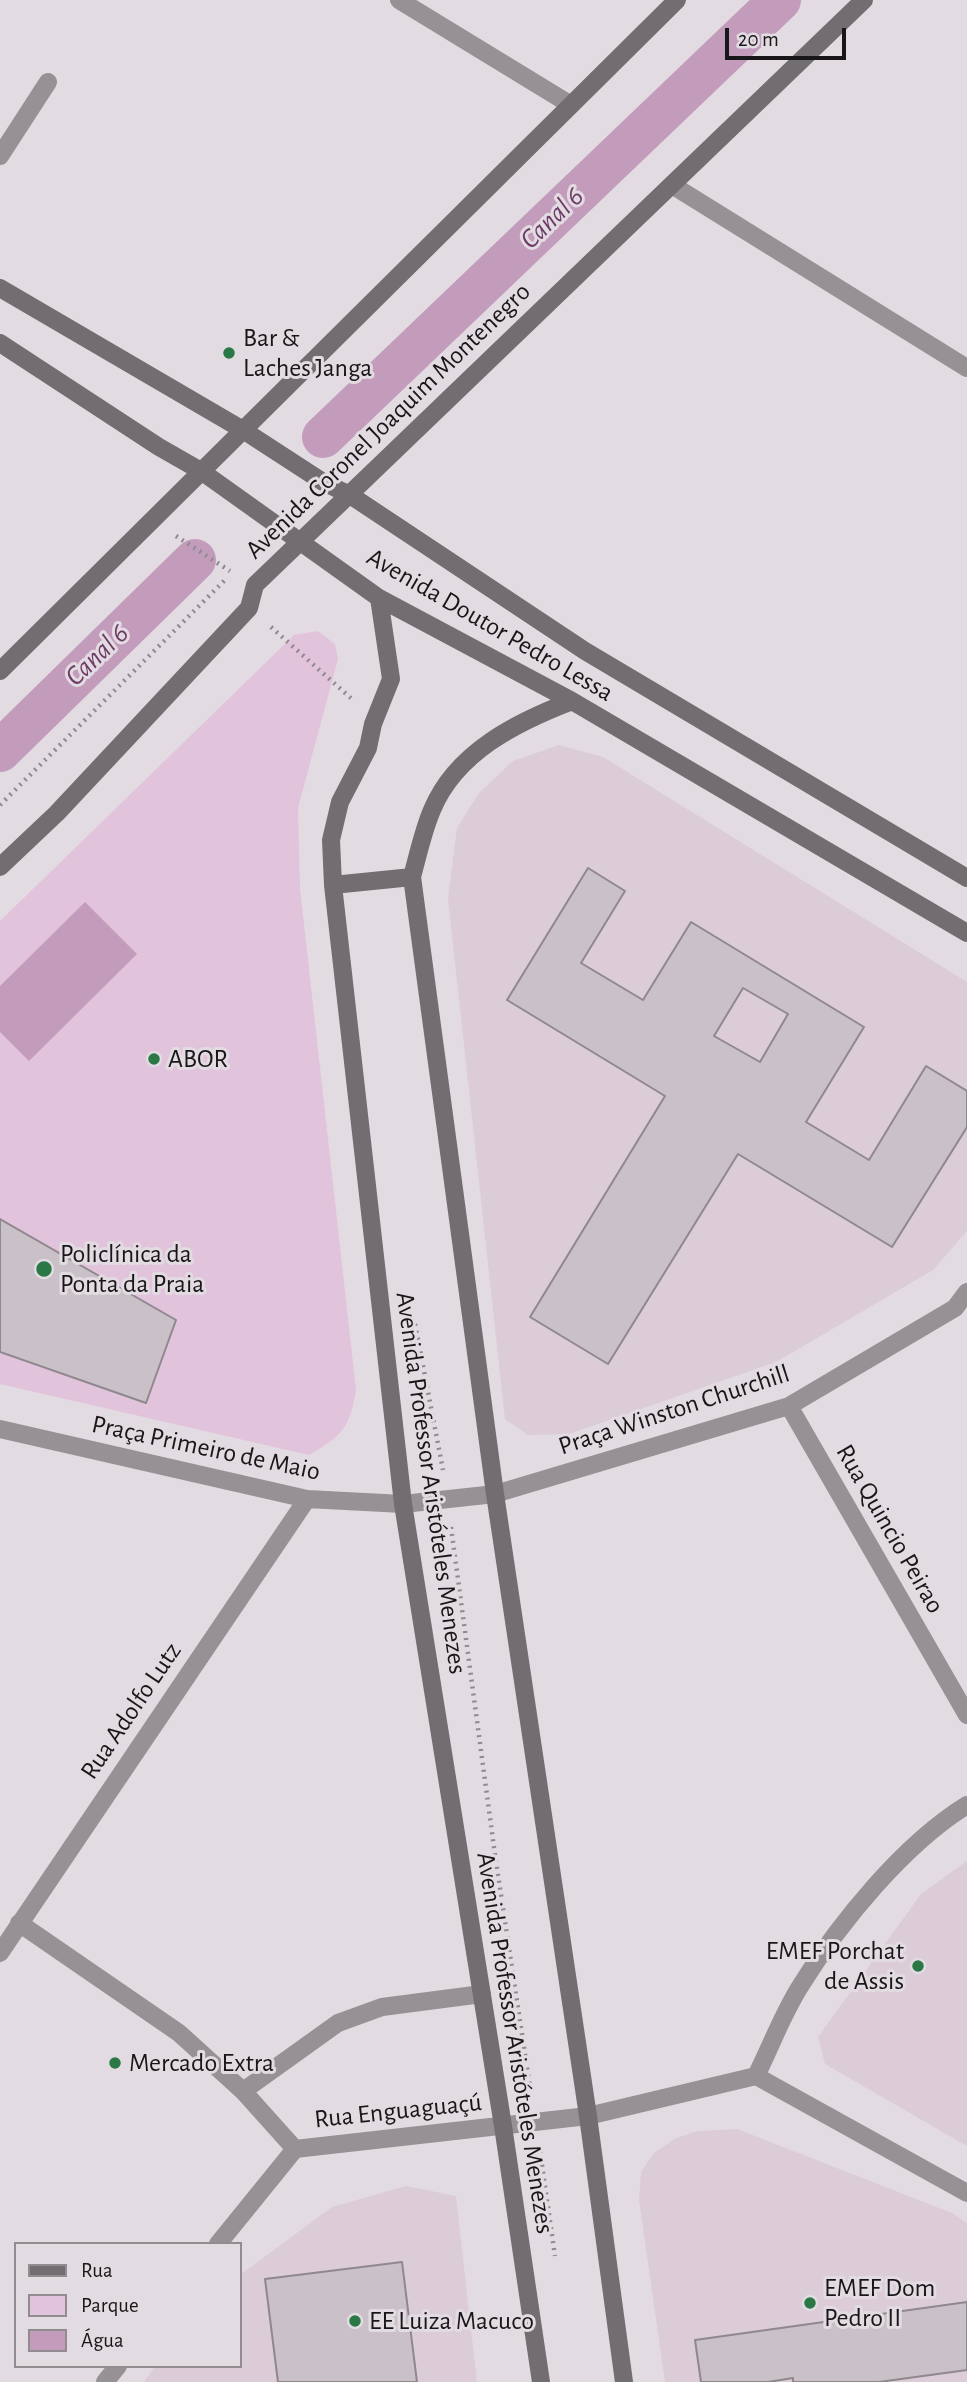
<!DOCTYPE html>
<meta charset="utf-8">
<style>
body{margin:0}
#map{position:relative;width:967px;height:2382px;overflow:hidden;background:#e3dbe2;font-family:"Alegreya Sans",sans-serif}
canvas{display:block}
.legend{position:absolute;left:14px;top:2242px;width:228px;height:126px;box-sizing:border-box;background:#e3dbe2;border:2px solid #928c91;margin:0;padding:9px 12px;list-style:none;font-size:21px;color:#181618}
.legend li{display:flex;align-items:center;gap:14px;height:35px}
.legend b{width:35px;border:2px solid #928c91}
.scale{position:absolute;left:725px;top:28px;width:121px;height:32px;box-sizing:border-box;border:4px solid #181618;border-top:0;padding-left:9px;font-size:21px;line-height:24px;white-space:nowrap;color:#181618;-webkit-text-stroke:5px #e3dbe2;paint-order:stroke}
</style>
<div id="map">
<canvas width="967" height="2382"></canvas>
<ul class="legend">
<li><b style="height:9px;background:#716d70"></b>Rua</li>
<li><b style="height:19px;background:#e2c3dc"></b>Parque</li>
<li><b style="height:19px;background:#c39cbc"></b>Água</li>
</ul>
<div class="scale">20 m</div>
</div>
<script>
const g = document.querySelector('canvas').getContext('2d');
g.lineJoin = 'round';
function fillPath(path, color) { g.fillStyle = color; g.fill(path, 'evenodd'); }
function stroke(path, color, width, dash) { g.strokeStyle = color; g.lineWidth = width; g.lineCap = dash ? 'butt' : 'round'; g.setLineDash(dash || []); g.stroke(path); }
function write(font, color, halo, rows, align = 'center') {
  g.font = font + ' "Alegreya Sans",sans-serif'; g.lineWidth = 6; g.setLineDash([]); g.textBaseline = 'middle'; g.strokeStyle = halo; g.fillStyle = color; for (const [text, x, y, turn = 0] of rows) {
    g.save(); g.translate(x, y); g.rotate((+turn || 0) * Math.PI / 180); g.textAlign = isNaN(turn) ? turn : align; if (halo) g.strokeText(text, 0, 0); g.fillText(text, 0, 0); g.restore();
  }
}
const built = new Path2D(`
 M559 745 603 757 967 982V1231L933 1270 776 1362 569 1434 528 1435 505 1419 448 899 457 828 479 793 513 761Z
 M967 1861V2146L825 2064 818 2037 921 1894Z
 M737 2129 952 2213 967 2223V2382H665L639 2200 641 2172 654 2153 676 2138 698 2131Z
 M406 2186 456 2196 477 2382H144L155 2366H240V2275L332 2207Z`);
const green = new Path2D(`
 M318 631 335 644 338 659 298 808 300 888 356 1390C350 1428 342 1436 309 1455L0 1384V921L294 635Z`);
const water = new Path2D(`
 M85 902 137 954 29 1061 0 1032V986Z`);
const canal = new Path2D(`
 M323 437 780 0
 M0 751 195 560`);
const building = new Path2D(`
 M588 868 625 891 581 963 643 1000 691 922 864 1027 806 1122 869 1160 926 1066 967 1091V1127L892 1247 738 1154 608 1364 530 1317 665 1096 507 1000ZM743 988 788 1014 760 1062 714 1036Z
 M0 1219 176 1320 146 1403 0 1352Z
 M402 2262 417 2382H278L265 2279Z
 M967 2302V2370L879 2382H793V2378L768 2382H701L695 2340Z`);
const path = new Path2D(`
 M176 536 230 571
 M271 627 353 700
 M0 805 225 580
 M415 1324 443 1470
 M451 1527 495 1855 531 2094
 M540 2151 555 2256`);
const lane = new Path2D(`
 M0 156 48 82
 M243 2091 338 2023 382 2007 482 1994`);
const street = new Path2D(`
 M399 0 571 105
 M672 185 967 368
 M789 1406 967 1715
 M0 1429 307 1499 403 1504 495 1494 789 1406 955 1308 967 1292
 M19 1923 179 2033 243 2091 295 2149
 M0 1953 307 1499
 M756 2076C771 2046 783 2013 801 1985 840 1922 904 1844 967 1805
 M756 2076 967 2193
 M218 2244 295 2149 588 2116 756 2076
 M105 2382 118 2366`);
const secondary = new Path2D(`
 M0 288 243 430 323 482 350 495 585 651 967 878
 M0 343 159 447 201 471 379 598 572 701 967 933
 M379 598 391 679 373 724 368 748 340 802 331 840 333 885 403 1504 503 2126 541 2382
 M0 671 677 0
 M572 701C517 722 456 752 432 810 423 831 418 855 412 877L495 1494 588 2116 624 2382
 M0 867 57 813 249 608 255 585 864 0
 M333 885 412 877`);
const markers = [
 [229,353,7,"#2b7847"],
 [154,1059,7,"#2b7847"],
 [44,1269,9,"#2b7847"],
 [918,1966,7,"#2b7847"],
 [115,2063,7,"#2b7847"],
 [810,2303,7,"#2b7847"],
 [355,2321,7,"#2b7847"]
];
const poiNames = [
 ["Bar &",243,338],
 ["Laches Janga",243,368],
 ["ABOR",168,1059],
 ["Policlínica da",60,1254],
 ["Ponta da Praia",60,1284],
 ["EMEF Porchat",904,1951,"right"],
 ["de Assis",904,1981,"right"],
 ["Mercado Extra",129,2063],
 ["EMEF Dom",824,2288],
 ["Pedro II",824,2318],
 ["EE Luiza Macuco",369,2321]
];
const streetNames = [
 ["Avenida Coronel Joaquim Montenegro",388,421,-44],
 ["Avenida Doutor Pedro Lessa",490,625,30],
 ["Praça Winston Churchill",674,1410,-18],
 ["Praça Primeiro de Maio",206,1448,12],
 ["Avenida Professor Aristóteles Menezes",431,1483,82],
 ["Rua Quincio Peirao",890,1529,60],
 ["Rua Adolfo Lutz",131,1711,-56],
 ["Avenida Professor Aristóteles Menezes",515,2043,81],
 ["Rua Enguaguaçú",398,2111,-6]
];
const waterNames = [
 ["Canal 6",552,218,-44],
 ["Canal 6",97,655,-44]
];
fillPath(built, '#dbccd8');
fillPath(green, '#e2c3dc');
fillPath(water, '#c39cbc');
stroke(canal, '#c39cbc', 42);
fillPath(building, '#c9c1c7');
stroke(building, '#8f888e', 2);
stroke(path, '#908a8f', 4.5, [2, 5]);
stroke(lane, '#959194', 18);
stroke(street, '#959194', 18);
stroke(secondary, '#716d70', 18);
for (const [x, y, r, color] of markers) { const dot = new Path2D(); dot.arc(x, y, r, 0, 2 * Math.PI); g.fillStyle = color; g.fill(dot); stroke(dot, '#e3dbe2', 2.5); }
write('26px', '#181618', '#e3dbe2', poiNames, 'left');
write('26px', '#181618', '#e3dbe2', streetNames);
write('italic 28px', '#6d3b66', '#e3dbe2', waterNames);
</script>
